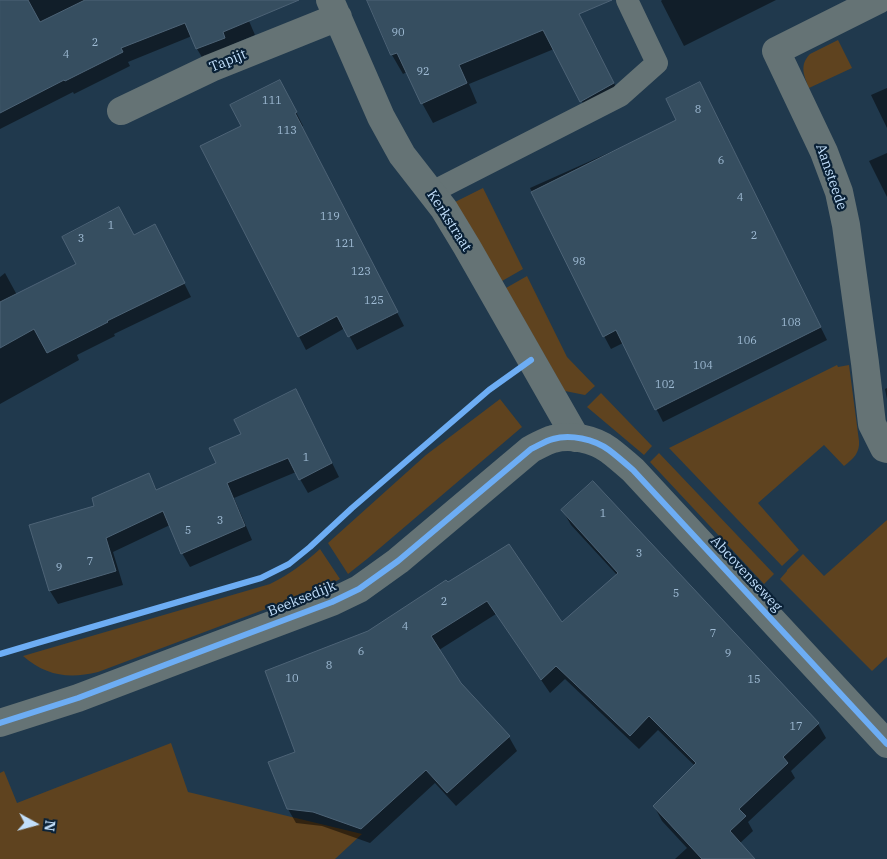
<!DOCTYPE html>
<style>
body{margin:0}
#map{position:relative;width:887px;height:859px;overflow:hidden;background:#20394d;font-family:"IBM Plex Serif",serif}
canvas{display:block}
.north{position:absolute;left:10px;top:799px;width:50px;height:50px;-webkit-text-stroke:4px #0a2136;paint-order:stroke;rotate:97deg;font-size:14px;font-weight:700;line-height:20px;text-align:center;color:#c2dffb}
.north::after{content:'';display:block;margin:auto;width:18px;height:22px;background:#c2dffb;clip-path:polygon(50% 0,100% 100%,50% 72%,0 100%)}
</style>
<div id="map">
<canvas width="887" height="859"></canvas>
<div class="north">N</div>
</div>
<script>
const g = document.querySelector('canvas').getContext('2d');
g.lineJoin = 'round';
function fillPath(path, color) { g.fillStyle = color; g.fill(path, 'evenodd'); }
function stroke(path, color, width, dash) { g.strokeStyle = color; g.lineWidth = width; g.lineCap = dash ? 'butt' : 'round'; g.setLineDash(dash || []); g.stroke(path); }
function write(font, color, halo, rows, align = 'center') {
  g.font = font + ' "IBM Plex Serif",serif'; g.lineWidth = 4.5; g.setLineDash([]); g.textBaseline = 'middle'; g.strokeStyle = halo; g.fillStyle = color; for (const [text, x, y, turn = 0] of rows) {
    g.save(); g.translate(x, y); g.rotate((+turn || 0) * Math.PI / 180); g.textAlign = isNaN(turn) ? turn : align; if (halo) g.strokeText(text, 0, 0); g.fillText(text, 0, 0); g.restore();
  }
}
const green = new Path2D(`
 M838 40 852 68 809 88C804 76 799 65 810 54Z
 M483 188 523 269 502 281 475 234 455 202Z
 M527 276 567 357 595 386 585 395 565 391 506 288Z
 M837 365 838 367 849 365 859 441C860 453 853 459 844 466L824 445 758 503 799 550 782 566 669 448Z
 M601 393 652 446 644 455 587 407Z
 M500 399 522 427 367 559 348 574 328 543 426 455Z
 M659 453 774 574 764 584 650 462Z
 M887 520V657L872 671 780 579 787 571V570L803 554 824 576Z
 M320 549 340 579 327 586 98 672C69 679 46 676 23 656L270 584C290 574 303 564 320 549Z
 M171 743 188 792 362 834 335 859H0V773L4 771 17 803Z`);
const shadow = new Path2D(`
 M11 0H240L255 35 229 46 205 62 197 49 192 36 128 62 130 66 74 94 73 92 0 129V6Z
 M368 0H572L624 103 592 120 554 49 469 84 477 103 433 123 422 103 407 72 403 74 392 55Z
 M662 0H776L684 46 661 1Z
 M887 88V128L871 95Z
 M287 94 303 126H302L404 326 357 350 345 328 306 350 202 147 243 127Z
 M707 96 827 340 663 422 623 343 611 349 604 336 530 188 642 138 678 121Z
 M887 153V197L869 161Z
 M134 236 162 239 191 297 114 334 115 336 77 355 79 360 0 404V277L5 273 17 295Z
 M887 388V399L885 389Z
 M303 404 339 477 308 493 296 472 234 498 252 540 190 567 182 553 170 525 113 552 123 585 58 604 50 591 96 507 148 475 157 490 218 464 243 435Z
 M563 511 818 724 826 738 791 771 795 778 748 822 753 831 739 844 753 859H675L687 848 662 821 654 806 695 766 658 730 639 749 565 679 550 693 496 614 439 650 460 684 509 737 517 751 456 806 435 783 370 843 322 826 296 823 288 809 297 753 368 632 446 582 562 624 617 575 571 525Z`);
const building = new Path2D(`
 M0 0H28L40 22 85 0H299L223 32 225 38 196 49 185 23 121 48 123 52 65 81 64 80 0 113Z
 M367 0H612L579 14 614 83 580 102 543 30 459 65 467 83 421 104 397 53 391 55Z
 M280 80 297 112 295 113 398 312 348 337 337 316 298 337 200 146 241 126 230 105Z
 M700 82 821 327 655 410 616 330 603 337 531 192 676 120 666 99Z
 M119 207 134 235 155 224 185 283 107 321 108 322 47 353 34 329 0 348V302L76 264 62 237Z
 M296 389 332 463 299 480 288 458 227 483 245 526 181 554 163 511 106 538 116 571 49 591 29 525 94 506 92 498 149 473 156 490 216 463 209 448 241 434 234 420Z
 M593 481 819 723 783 757 788 763 739 809 746 816 730 831 755 859H702L653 806 696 763 649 716 630 736 556 666 541 680 487 601 431 636 461 683 510 736 447 793 426 770 361 829 313 812 287 809 268 762 295 752 265 671 368 631 446 580 448 582 509 544 562 622 618 573 561 510Z`);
const service = new Path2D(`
 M432 192 620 96 657 63 627 0`);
const minor = new Path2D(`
 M330 0 381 117 402 155 444 209 467 247 576 438
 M878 0 776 51 824 152 839 192 846 225 865 363 872 424 884 448 887 449
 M121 111 211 68 338 17`);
const tertiary = new Path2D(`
 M0 723 78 698 178 660 332 602 359 589 398 561 531 449C538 446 545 441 553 439 570 434 594 439 609 450 617 456 625 463 633 470L887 744`);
const cycleway = new Path2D(`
 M0 654 37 643 261 578 289 564 310 547 352 508 489 390 531 360
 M0 723 78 698 178 660 332 602 359 589 398 561 531 449C538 446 545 441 553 439 570 434 594 439 609 450 617 456 625 463 633 470L887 744`);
const numberNames = [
 ["90",398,33],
 ["2",95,43],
 ["4",66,55],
 ["92",423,72],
 ["111",272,101],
 ["8",698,110],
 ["113",287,131],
 ["6",721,161],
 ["4",740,198],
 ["119",330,217],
 ["1",111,226],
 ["2",754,236],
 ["3",81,239],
 ["121",345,244],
 ["98",579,262],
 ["123",361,272],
 ["125",374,301],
 ["108",791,323],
 ["106",747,341],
 ["104",703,366],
 ["102",665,385],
 ["1",306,458],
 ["1",603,514],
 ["3",220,521],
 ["5",188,531],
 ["3",639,554],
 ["7",90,562],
 ["9",59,568],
 ["5",676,594],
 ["2",444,602],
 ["4",405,627],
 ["7",713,634],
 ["6",361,652],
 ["9",728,654],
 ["8",329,666],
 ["10",292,679],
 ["15",754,680],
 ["17",796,727]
];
const streetNames = [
 ["Tapijt",228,61,-22],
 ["Aansteede",831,177,71],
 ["Kerkstraat",449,221,57],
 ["Abcovenseweg",746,574,47],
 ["Beeksedijk",302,599,-22]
];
fillPath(green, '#5f431f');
fillPath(shadow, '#0007');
fillPath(building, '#364e60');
stroke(building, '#4d6376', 1);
stroke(service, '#657375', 22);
stroke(minor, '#657375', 28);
stroke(tertiary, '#657375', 28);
stroke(cycleway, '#6dadf4', 6);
write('11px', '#9fbbd4', null, numberNames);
write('14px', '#c2dffb', '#0a2136', streetNames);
</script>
